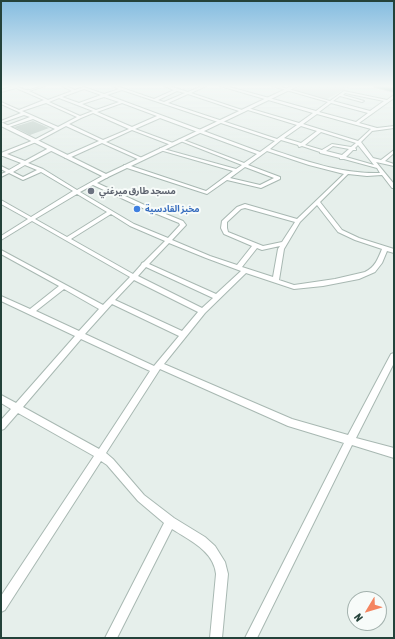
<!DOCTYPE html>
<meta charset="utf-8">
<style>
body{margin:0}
#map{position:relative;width:395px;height:639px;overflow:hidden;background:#e6efeb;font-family:"Asap Condensed",sans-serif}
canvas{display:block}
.frame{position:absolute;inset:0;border:2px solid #24423a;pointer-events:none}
.north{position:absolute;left:347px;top:591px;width:40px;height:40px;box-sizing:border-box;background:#f7fbf9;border:1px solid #a3b1ad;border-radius:50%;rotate:232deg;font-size:11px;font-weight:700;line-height:16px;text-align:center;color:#24423a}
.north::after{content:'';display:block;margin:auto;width:14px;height:18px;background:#f4845f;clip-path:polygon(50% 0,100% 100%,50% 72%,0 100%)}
</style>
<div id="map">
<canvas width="395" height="639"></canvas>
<div class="frame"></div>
<div class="north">N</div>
</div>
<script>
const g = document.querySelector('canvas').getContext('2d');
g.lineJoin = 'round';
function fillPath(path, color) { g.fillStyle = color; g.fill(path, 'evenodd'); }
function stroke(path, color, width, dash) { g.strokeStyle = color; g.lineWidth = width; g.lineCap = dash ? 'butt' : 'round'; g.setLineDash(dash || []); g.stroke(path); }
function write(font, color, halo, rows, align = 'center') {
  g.font = font + ' "Asap Condensed","Noto Sans Arabic",sans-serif'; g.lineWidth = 4; g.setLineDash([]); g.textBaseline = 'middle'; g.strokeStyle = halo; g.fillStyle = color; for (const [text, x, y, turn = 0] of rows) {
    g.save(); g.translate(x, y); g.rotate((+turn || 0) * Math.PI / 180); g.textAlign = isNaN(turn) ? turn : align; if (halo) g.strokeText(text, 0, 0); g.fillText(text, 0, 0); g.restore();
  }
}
const built = new Path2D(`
 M300 86H351L327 99 292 90Z`);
const building = new Path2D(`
 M33 121 49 128 30 135 14 127Z`);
const minor = new Path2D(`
 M13 86C18 86 21 89 26 90 31 91 39 86 45 86L29 91 48 100 72 91 62 86H66L75 90 84 87 104 94 119 89 112 86H117L154 99 174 90 164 86H169L188 92 202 86H206L191 93 245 111 242 112 188 94 168 103 277 139 297 125 248 110V108L299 123 313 113 220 86H226L316 111 328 102 272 86H278L330 101 344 91 387 100 394 95V98L359 123 377 128 394 126V128L372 131 361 142 373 158 381 160 394 150V153L385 161 394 164V166L376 162 394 184V188H392L382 175 367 176 348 174 320 202 342 230 359 238 394 249V253L387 251 382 263 375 272 359 279 323 286 294 289 246 273 205 313 164 364 292 419 348 435 391 354 394 353V363L356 438 394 448V458L352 445 257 638H245L344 443 288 426 160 369 106 453 113 459 144 495 174 518 205 537 215 546 225 562 228 574 222 638H210L216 574C214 551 189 540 172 529L117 638H105L164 523 138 501 107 465 101 461 5 610 1 612V596L94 456 18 413 4 429 1 430V420L11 409 1 403V395L16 403 75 336 1 301V296L30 309 59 286 1 254V250L103 305 130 277 32 221 1 240V236L28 219 1 204V200L31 217 73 191 41 172 23 180 9 173 1 177V174L6 172 1 169V166L9 170 21 163 3 156H1V153L34 140 55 129 33 119 6 128V126L30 117 24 115 1 123V121L21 113 1 104V102L19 110 44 100 16 88 1 92V90ZM84 89 101 95 79 103 62 97ZM122 90 275 141 260 152 107 95ZM177 91 185 93 164 102 158 100ZM345 93 384 101 370 111 333 101 340 96 362 102 364 101 343 95ZM104 97 119 102 96 110 82 104ZM59 98 93 111 80 116 49 102ZM46 103 77 117 58 127 22 111ZM122 103 157 116 132 127 97 112ZM331 103 368 113 356 122 319 112ZM93 113 129 129 103 140 69 124 81 118ZM317 114 371 129 358 141 303 124ZM160 118 257 154 244 163 181 139 178 140 242 165 236 169 160 148V150L233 171 206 191 128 165H124V167L207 194 227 180 261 188 280 179V177L248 165 267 151 309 165 344 174 297 219 245 204 237 207 222 221 221 228 224 234 252 246 237 265 210 256 172 240 186 225 183 221 151 208 97 183 108 177V175H104L77 190 43 169 28 163 53 150V148H49L25 161 7 154 36 142 66 126 99 141 65 156V158H69L102 143 140 160H142V158L106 142 132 130 171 145H173V143L135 129ZM301 126 317 131 301 143 284 138ZM321 132 356 143 351 147 332 144 322 150 305 145ZM281 140 298 145 299 147 302 146 320 152V153L340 158V159H344L377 168 380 173C341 174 306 161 270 149ZM358 145 374 165 346 157 353 150H356V149L355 148ZM333 146 349 149 342 155 326 151ZM25 165 37 170 23 177 13 172ZM245 167 274 178 260 185 230 178ZM93 185 147 210 179 223 180 225 168 238 134 224 80 192ZM77 194 107 212 67 237 35 219ZM317 205 338 232 355 240 382 249C378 259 375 267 365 272L335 279 301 284 294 285 279 280 284 249 300 222ZM245 208 295 222 282 242 263 246 228 232 227 228V222L241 209ZM111 214 130 226 165 241 144 262 142 263 141 265 133 274 71 239ZM169 243 206 258 241 271 216 294 149 264ZM280 246 278 249 273 277 242 267 257 248 262 250ZM146 267 213 298 202 308 138 276ZM134 280 198 312 182 331 115 300ZM64 289 99 309 79 331 36 311ZM112 304 179 336 154 366 85 334ZM81 339 150 371 99 449 23 407Z`);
const tertiary = new Path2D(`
 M292 86H298L106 178 1 126V123H3L106 174Z`);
const primary = new Path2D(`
 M374 86 394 88V92L374 87Z`);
const markers = [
 [91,191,4,"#6b7280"],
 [137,209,4,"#3f7fe0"]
];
const farWorshipnames = [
 ["مسجد طارق ميرغني",99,191]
];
const farShopnames = [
 ["مخبز القادسية",145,209]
];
fillPath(built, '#d4dfda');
fillPath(building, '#bbcac4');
stroke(minor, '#a8b8b2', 2);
stroke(tertiary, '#a8b8b2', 2);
stroke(primary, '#c2cac8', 2);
fillPath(minor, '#fff');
fillPath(tertiary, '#fff');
fillPath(primary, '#6aa596');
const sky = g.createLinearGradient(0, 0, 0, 176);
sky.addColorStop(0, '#84bce0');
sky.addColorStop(0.49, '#f4f8f6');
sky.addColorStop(1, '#f4f8f600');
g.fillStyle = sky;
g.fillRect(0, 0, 395, 176);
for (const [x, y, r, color] of markers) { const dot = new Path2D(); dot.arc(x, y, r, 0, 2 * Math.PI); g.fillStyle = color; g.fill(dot); stroke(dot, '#f7fbf9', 1.5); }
write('bold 9px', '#5b616d', '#f7fbf9', farWorshipnames, 'left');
write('bold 9px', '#366cbe', '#f7fbf9', farShopnames, 'left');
</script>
